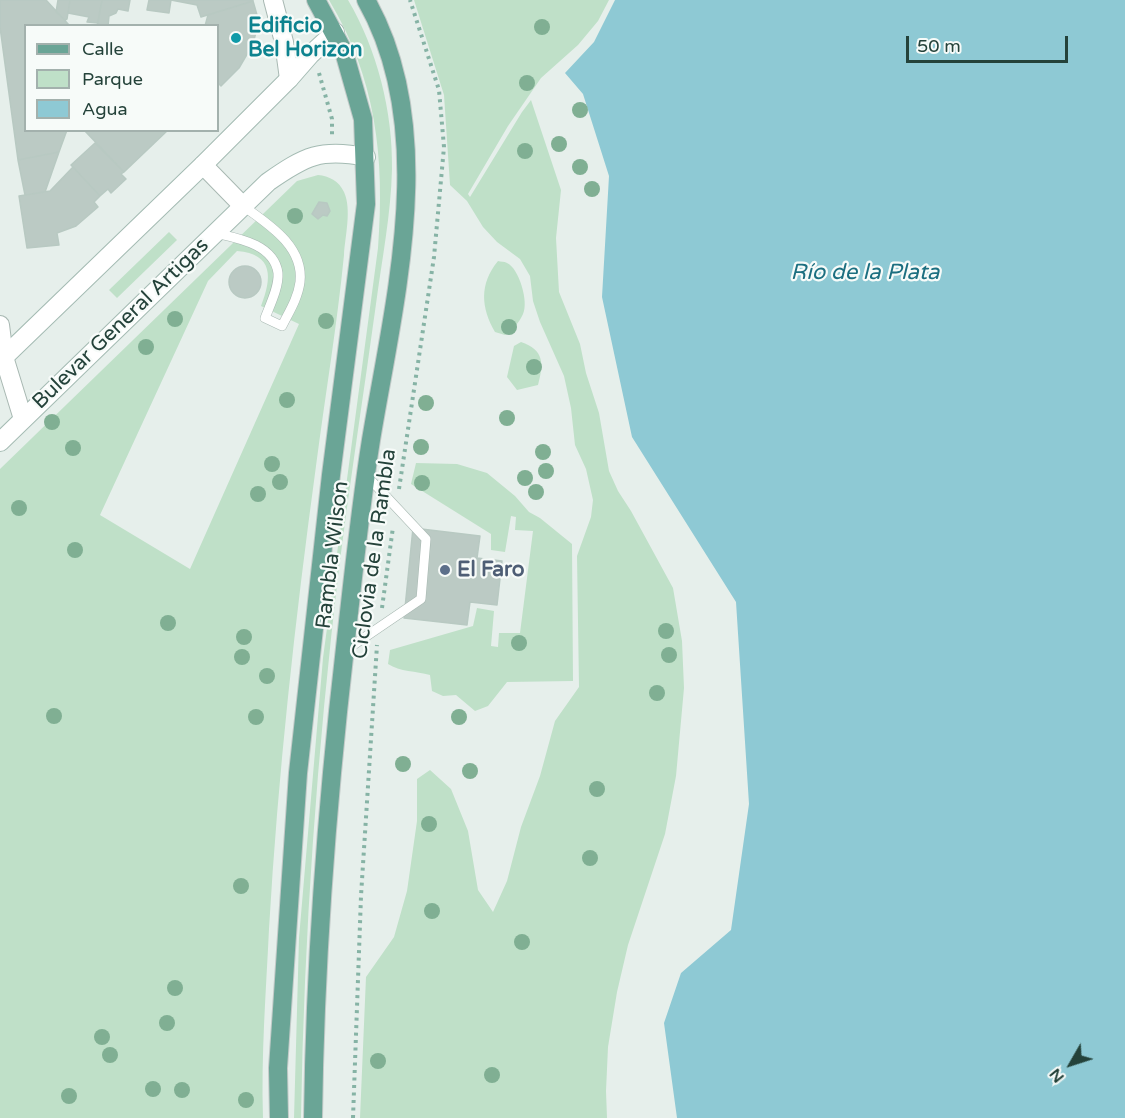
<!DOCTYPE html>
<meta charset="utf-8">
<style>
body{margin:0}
#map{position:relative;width:1125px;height:1118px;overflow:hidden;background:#e6efeb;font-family:"Varela Round",sans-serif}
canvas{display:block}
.legend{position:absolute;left:24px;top:24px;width:195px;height:108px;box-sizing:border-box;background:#f7fbf9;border:2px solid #a3b1ad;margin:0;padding:8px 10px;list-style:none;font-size:18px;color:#24423a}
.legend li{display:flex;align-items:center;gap:12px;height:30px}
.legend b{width:30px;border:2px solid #a3b1ad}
.north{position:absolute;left:1041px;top:1034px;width:60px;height:60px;-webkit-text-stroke:4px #f7fbf9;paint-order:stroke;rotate:231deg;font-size:16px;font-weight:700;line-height:24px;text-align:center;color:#24423a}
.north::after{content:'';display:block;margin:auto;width:21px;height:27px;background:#24423a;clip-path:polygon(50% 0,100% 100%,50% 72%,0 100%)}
.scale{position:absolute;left:906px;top:36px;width:162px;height:27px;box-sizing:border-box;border:3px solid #24423a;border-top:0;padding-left:8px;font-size:18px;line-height:21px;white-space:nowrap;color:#24423a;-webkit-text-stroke:4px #f7fbf9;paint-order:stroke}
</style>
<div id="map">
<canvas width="1125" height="1118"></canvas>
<ul class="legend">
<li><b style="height:8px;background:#6aa596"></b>Calle</li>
<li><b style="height:16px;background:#bfe0c8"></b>Parque</li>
<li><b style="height:16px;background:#8ec9d4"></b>Agua</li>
</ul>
<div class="north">N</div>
<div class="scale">50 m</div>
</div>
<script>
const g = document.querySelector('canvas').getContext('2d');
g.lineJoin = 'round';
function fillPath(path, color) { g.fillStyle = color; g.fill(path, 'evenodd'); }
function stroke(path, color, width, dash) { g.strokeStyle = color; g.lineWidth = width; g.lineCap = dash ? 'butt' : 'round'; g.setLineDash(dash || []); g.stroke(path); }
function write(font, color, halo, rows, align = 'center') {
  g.font = font + ' "Varela Round",sans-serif'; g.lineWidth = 4.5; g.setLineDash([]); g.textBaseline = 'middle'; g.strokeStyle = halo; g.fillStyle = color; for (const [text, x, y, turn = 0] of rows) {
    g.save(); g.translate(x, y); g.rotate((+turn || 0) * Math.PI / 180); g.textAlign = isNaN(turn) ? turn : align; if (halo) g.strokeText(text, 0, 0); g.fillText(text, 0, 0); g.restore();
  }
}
const green = new Path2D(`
 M329 0H348C377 49 393 112 392 169 391 214 382 259 376 304 364 392 350 480 339 568 317 751 304 934 301 1118H294L299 938 323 658 378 248C385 158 376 78 329 0Z
 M414 0H609L598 21 578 45 541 78 508 126 468 194 470 197 522 112 531 100 561 190 556 238 559 292 580 344 586 373 599 413 609 471 618 491 631 511 673 588 682 641 684 688 676 776 665 834 628 945 617 992 608 1047 606 1091 607 1118H360L366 977 394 937 407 891 417 821V779L430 770 451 789 468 831 478 890 493 912 507 881 521 827 540 776 555 721 579 687 577 556 591 517 593 500 586 469 575 445 571 408 564 376 540 322 533 301 530 276 520 259 497 242 483 227 467 201 450 185 444 95Z
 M318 175C329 176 339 181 344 192 352 210 345 236 344 255 337 326 325 396 316 466 295 620 278 774 269 929 266 992 261 1055 263 1118H0V469L297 181ZM237 251C274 254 272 278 261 306L299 324 190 569 100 515 208 281Z
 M169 232 177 240 117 298 109 290Z
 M498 261C501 262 504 261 507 263 519 268 529 302 523 314 519 323 513 329 505 335L495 332C481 308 479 284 498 261Z
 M521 342C544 350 544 363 538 385L517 390 507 377 514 346Z
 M416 463 457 464 487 473 515 496 529 512 540 518 572 544 573 681 507 682 488 706 475 711 456 695 443 696 432 691 430 675C416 671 400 672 388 664L390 650 473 626 477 608 494 611 491 646 498 647 499 633H520L533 531 515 530 516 517 511 516 505 552 491 550V534L411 484Z`);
const water = new Path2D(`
 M615 0H1125V1118H677L664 1023 681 973 731 930 749 804 736 602 632 437 602 297 609 176 583 94 565 73 594 42Z`);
const building = new Path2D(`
 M0 0H46L69 25 26 26V130H67L59 152 18 160 0 27Z
 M58 0H70L67 19 65 20 56 12Z
 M70 0H102L98 23 87 22 89 17 68 13Z
 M102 0H130L128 11 118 9 116 13 109 16 108 26H97Z
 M149 0H253V1L201 17 197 5 171 0 169 13 147 10Z
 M253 1 257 15 256 32 253 44 239 68 221 86 218 83V26H205L208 15Z
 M84 130H168L124 172Z
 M95 143 124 172 121 174 126 179 111 193 108 189 100 196 71 165Z
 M59 152 45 192 25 195 18 160Z
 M73 167 100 196 94 202 98 207 76 226 57 233 59 245 27 248 19 196 50 191Z
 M319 202 327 203 330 211 327 216 323 215 318 219 312 214Z
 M229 282a16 16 0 1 1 32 0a16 16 0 1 1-32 0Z
 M413 528 480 536 477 558 502 561 497 605 470 602 467 625 404 618Z`);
const path = new Path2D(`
 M319 73 332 119V135
 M399 489 434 257 444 147 439 90 410 0
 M382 608 393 527
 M353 1118 361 896 377 645`);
const service = new Path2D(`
 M215 233C237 238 274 244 278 273 279 287 270 305 265 318L282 326C289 312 298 298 300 282 304 246 268 224 243 206
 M346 650 421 599 426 539 366 475`);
const minor = new Path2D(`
 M273 0 284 42 289 79
 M203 165 243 206
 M0 325 4 357 23 419`);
const secondary = new Path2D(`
 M0 361 203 165 289 79 310 55 335 32
 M0 442 268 182C305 156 321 148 366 157`);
const primary = new Path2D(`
 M279 1118 278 1068 298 773 331 475 366 204 363 119 344 52 316 0
 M313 1118C315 961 327 804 345 648 353 578 360 509 371 440 394 301 440 130 366 0`);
const trees = [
 [542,27],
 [527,83],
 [580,110],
 [559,144],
 [525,151],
 [580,167],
 [592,189],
 [295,216],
 [175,319],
 [326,321],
 [509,327],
 [146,347],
 [534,367],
 [287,400],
 [426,403],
 [507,418],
 [52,422],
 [421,447],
 [73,448],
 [543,452],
 [272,464],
 [546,471],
 [525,478],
 [280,482],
 [422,483],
 [536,492],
 [258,494],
 [19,508],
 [75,550],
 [168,623],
 [666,631],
 [244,637],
 [519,643],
 [669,655],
 [242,657],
 [267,676],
 [657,693],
 [54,716],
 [256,717],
 [459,717],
 [403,764],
 [470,771],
 [597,789],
 [429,824],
 [590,858],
 [241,886],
 [432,911],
 [522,942],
 [175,988],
 [167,1023],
 [102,1037],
 [110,1055],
 [378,1061],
 [492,1075],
 [153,1089],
 [182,1090],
 [69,1096],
 [246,1100]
];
const markers = [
 [236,38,6,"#0f9aa8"],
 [445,570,6,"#5c6f8a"]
];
const cultureNames = [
 ["Edificio",248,26],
 ["Bel Horizon",248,50]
];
const streetNames = [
 ["Bulevar General Artigas",121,324,-44],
 ["Ciclovia de la Rambla",375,554,-82],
 ["Rambla Wilson",333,555,-83]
];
const serviceNames = [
 ["El Faro",457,570]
];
const waterNames = [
 ["Río de la Plata",865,273]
];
fillPath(green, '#bfe0c8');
fillPath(water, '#8ec9d4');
fillPath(building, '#bbcac4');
stroke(building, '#b8c9c2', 1.5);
stroke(service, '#a8b8b2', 10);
stroke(minor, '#a8b8b2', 20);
stroke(secondary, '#a4bbb3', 20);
stroke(primary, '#c2cac8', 20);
stroke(path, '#86b3a5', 4, [3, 4.5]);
stroke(service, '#fff', 9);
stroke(minor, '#fff', 18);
stroke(secondary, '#fff', 18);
stroke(primary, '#6aa596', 18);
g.fillStyle = '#80af93';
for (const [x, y] of trees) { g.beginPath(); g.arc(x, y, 8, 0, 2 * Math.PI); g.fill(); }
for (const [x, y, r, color] of markers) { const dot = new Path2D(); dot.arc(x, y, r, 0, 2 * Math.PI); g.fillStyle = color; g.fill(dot); stroke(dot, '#f7fbf9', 2); }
write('bold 21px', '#0d838f', '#f7fbf9', cultureNames, 'left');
write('21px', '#24423a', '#f7fbf9', streetNames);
write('bold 21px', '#4e5e75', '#f7fbf9', serviceNames, 'left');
write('italic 22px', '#1c6f80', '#f7fbf9', waterNames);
</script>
